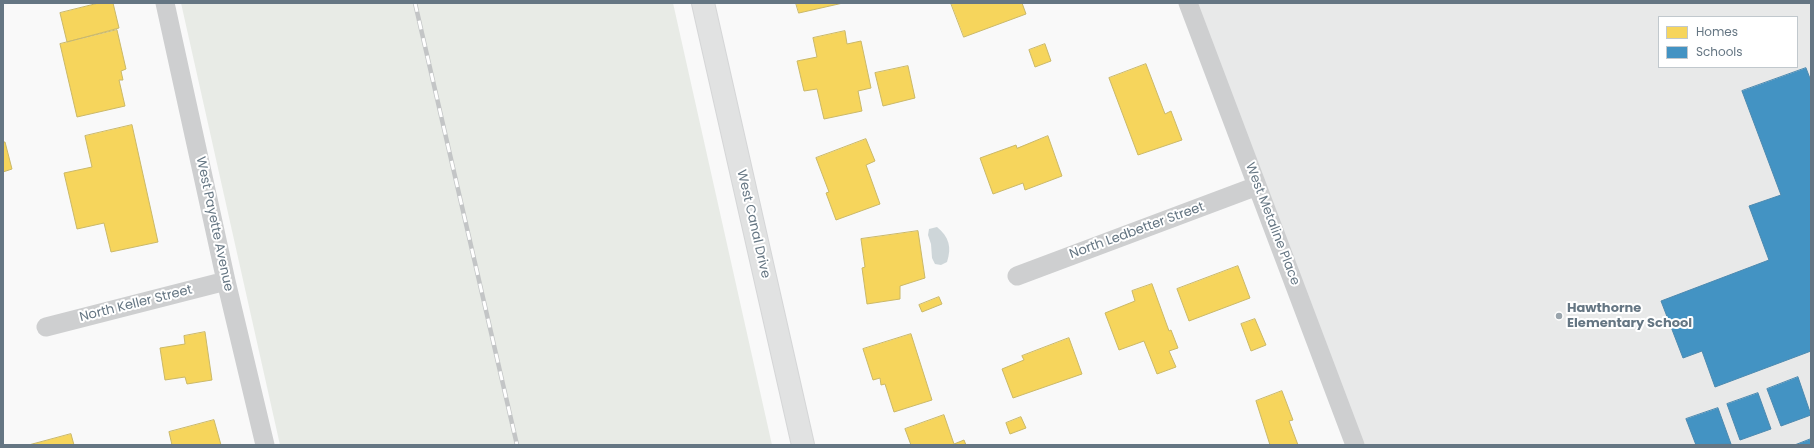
<!DOCTYPE html>
<style>
body{margin:0}
#map{position:relative;width:1814px;height:448px;overflow:hidden;background:#f9f9f9;font-family:Poppins,sans-serif}
canvas{display:block}
.frame{position:absolute;inset:0;border:4px solid #657683;pointer-events:none}
.legend{position:absolute;left:1658px;top:16px;width:140px;height:52px;box-sizing:border-box;background:#fff;border:1px solid #c1c8cd;margin:0;padding:5px 7px;list-style:none;font-size:12px;color:#657683}
.legend li{display:flex;align-items:center;gap:8px;height:20px}
.legend b{width:20px;border:1px solid #c1c8cd}
</style>
<div id="map">
<canvas width="1814" height="448"></canvas>
<div class="frame"></div>
<ul class="legend">
<li><b style="height:11px;background:#f6d55c"></b>Homes</li>
<li><b style="height:11px;background:#4393c3"></b>Schools</li>
</ul>
</div>
<script>
const g = document.querySelector('canvas').getContext('2d');
g.lineJoin = 'round';
function fillPath(path, color) { g.fillStyle = color; g.fill(path, 'evenodd'); }
function stroke(path, color, width, dash) { g.strokeStyle = color; g.lineWidth = width; g.lineCap = dash ? 'butt' : 'round'; g.setLineDash(dash || []); g.stroke(path); }
function write(font, color, halo, rows, align = 'center') {
  g.font = font + ' Poppins,sans-serif'; g.lineWidth = 4; g.setLineDash([]); g.textBaseline = 'middle'; g.strokeStyle = halo; g.fillStyle = color; for (const [text, x, y, turn = 0] of rows) {
    g.save(); g.translate(x, y); g.rotate((+turn || 0) * Math.PI / 180); g.textAlign = isNaN(turn) ? turn : align; if (halo) g.strokeText(text, 0, 0); g.fillText(text, 0, 0); g.restore();
  }
}
const built = new Path2D(`
 M1188 3H1811V445H1355ZM1659 17H1797V67H1659Z`);
const green = new Path2D(`
 M181 3H673L772 445H280Z`);
const water = new Path2D(`
 M937 227C949 237 952 247 947 262L941 265 935 264 932 258 931 244 928 235 929 229Z`);
const homes = new Path2D(`
 M99 3H113L119 28 67 42 60 13Z
 M796 3H843L799 13Z
 M951 3H1022L1026 14 964 37Z
 M117 30 126 69 121 71 123 80H119L125 106 77 117 60 44Z
 M845 31 847 44 861 41 871 88 858 91 862 111 824 119 817 89 804 91 797 61 817 57 813 38Z
 M1045 44 1051 61 1035 67 1029 50Z
 M1146 64 1165 114 1171 111 1182 140 1138 155 1109 78Z
 M908 66 915 98 883 106 875 73Z
 M132 125 158 242 111 252 104 223 77 229 64 173 92 167 85 136Z
 M1048 136 1062 176 1025 190 1023 183 993 194 980 158 1016 145 1017 148Z
 M866 139 875 161 866 165 880 204 836 220 826 193 829 192 816 158Z
 M3 142H5L12 169 3 172Z
 M918 231 925 278 900 286V299L867 304 862 268 865 267 861 239Z
 M1238 266 1250 298 1189 321 1177 289Z
 M1152 284 1169 331 1171 330 1178 348 1169 351 1176 367 1157 374 1144 341 1119 350 1105 313 1135 301 1132 291Z
 M939 297 942 304 922 312 919 305Z
 M1255 319 1266 345 1251 351 1241 324Z
 M205 332 212 380 187 384 185 377 165 380 160 348 185 344 184 336Z
 M911 334 932 400 894 412 885 384 881 385 880 378 873 380 863 349Z
 M1069 338 1082 374 1013 398 1002 369 1024 360 1022 356Z
 M1282 391 1293 420 1289 421 1298 445H1270L1256 401Z
 M944 415 954 444 964 440 966 445H911L905 429Z
 M1021 417 1026 428 1010 434 1006 423Z
 M214 420 221 445H172L169 432Z
 M71 434 74 445H29Z`);
const schools = new Path2D(`
 M1806 68 1811 81V351L1715 387 1702 351 1683 358 1661 301 1769 260 1749 206 1781 195 1742 91Z
 M1798 377 1811 415 1781 426 1767 389Z
 M1758 393 1771 429 1740 440 1727 404Z
 M1718 408 1731 444 1696 445 1686 419Z
 M1811 439V445H1795Z`);
const street = new Path2D(`
 M165 3 226 281 265 445
 M1188 3 1355 445
 M1017 276 1257 186
 M46 327 226 281`);
const secondary = new Path2D(`
 M703 3 803 445`);
const rail = new Path2D(`
 M415 3 517 445`);
const markers = [
 [1559,316,4,"#99a4ac"]
];
const streetNames = [
 ["West Payette Avenue",214,224,78],
 ["West Canal Drive",753,224,77],
 ["West Metaline Place",1272,224,69],
 ["North Ledbetter Street",1137,231,-20],
 ["North Keller Street",136,304,-14]
];
const poiNames = [
 ["Hawthorne",1567,309],
 ["Elementary School",1567,324]
];
fillPath(built, '#e8e9e9');
fillPath(green, '#e8ebe6');
fillPath(water, '#ced6d9');
fillPath(homes, '#f6d55c');
stroke(homes, '#cab868', 1);
fillPath(schools, '#4393c3');
stroke(schools, '#4d8ab0', 1);
stroke(secondary, '#d5d6d7', 24);
stroke(street, '#cecfd0', 19);
stroke(secondary, '#e1e2e2', 22);
stroke(rail, '#c3c5c6', 4.5);
stroke(rail, '#fff', 3, [9]);
for (const [x, y, r, color] of markers) { const dot = new Path2D(); dot.arc(x, y, r, 0, 2 * Math.PI); g.fillStyle = color; g.fill(dot); stroke(dot, '#fff', 1.5); }
write('13px', '#657683', '#fff', streetNames);
write('bold 13px', '#657683', '#fff', poiNames, 'left');
</script>
